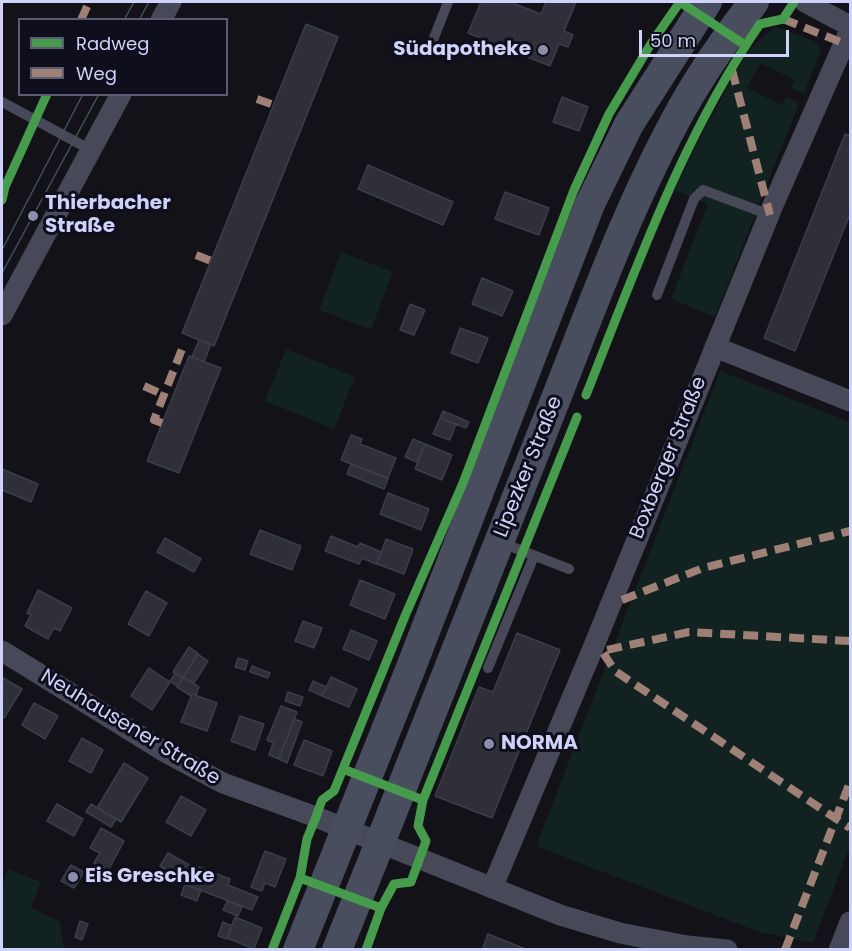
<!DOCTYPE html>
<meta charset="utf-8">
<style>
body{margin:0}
#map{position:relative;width:852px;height:951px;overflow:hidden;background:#121218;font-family:Poppins,sans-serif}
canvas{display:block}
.frame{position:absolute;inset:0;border:3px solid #cfd2f9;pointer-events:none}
.legend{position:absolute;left:18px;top:18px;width:210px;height:78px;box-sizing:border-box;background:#0e0e1c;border:2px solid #5b5c74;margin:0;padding:8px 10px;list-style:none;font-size:18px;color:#cfd2f9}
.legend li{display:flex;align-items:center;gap:12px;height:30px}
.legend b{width:30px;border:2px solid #5b5c74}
.scale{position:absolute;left:639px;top:30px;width:150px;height:27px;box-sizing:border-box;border:3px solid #cfd2f9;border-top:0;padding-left:8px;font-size:18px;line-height:21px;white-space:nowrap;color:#cfd2f9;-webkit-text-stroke:4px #0e0e1c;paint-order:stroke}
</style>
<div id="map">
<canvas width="852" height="951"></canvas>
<div class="frame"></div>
<ul class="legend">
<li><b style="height:8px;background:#469c4c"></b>Radweg</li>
<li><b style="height:8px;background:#9e8076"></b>Weg</li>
</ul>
<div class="scale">50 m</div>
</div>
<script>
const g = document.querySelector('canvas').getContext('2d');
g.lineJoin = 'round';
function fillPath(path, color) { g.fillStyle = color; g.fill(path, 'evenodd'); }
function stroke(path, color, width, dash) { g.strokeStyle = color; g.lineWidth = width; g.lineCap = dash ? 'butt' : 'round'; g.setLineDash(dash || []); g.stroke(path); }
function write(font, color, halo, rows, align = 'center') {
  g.font = font + ' Poppins,sans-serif'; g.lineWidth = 6; g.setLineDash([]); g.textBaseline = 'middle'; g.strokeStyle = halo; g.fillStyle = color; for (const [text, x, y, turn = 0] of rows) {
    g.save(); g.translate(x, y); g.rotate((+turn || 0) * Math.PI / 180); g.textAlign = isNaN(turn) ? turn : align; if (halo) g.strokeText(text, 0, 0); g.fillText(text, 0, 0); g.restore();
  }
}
const green = new Path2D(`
 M775 26 816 42 821 50 804 94 791 87 795 80 760 63 747 88 782 105 787 97 799 103 715 317 671 299 708 204 675 190 704 130 748 51Z
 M341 252 393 272 371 330 319 310Z
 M286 349 355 377 334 429 265 401Z
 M720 371 850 422V846L813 943 759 932 536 846Z
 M8 869 41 882 31 908 60 922 64 949H2V887Z`);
const building = new Path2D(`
 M481 2H516L515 4 541 14 546 2H576L564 31 573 35 568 47 559 44 550 66 468 33Z
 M306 24 338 37 214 346 182 333Z
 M562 97 588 107 579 131 553 122Z
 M845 134 850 136V214L795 351 764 338Z
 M368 165 453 202 443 225 358 189Z
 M505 192 549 208 539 235 495 219Z
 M482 278 513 291 502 316 472 304Z
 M410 304 425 310 414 335 400 330Z
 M460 328 488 338 478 363 451 353Z
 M199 340 211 344 204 362 192 357Z
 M189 356 221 368 179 473 147 461Z
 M443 411 469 422 466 428 440 418Z
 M440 418 456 424 450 440 433 434Z
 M351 435 362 439 360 444 396 458 388 478 341 460Z
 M413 439 425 444 417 462 405 457Z
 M425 444 452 455 442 480 415 469Z
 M351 464 388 479 384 489 347 474Z
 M2 469 38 484 31 502 2 490Z
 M388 493 429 509 421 530 380 514Z
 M260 530 301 546 292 570 250 554Z
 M331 536 358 547 360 543 381 552 376 564 362 558 359 564 325 551Z
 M165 538 201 559 194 572 157 552Z
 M386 539 413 549 404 574 377 564Z
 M360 580 395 594 385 619 350 605Z
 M38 590 72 608 60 631 54 628 48 639 25 626 31 615 27 613Z
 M146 591 167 603 149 636 128 624Z
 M303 621 322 628 314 648 295 641Z
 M351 630 377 641 369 660 343 649Z
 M517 633 560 650 492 818 435 796 479 687 493 692Z
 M189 647 198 653 183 678 173 672Z
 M198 654 208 661 194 683 183 677Z
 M238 658 248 661 245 670 235 667Z
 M252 666 270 673 268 678 250 672Z
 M149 668 170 682 152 710 131 696Z
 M176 673 183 678 177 686 170 681Z
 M183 677 199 687 196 695 192 694 191 696 177 687Z
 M331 677 357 689 349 707 322 696Z
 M3 678 22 689 4 718 2 717Z
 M313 681 326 687 322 696 309 690Z
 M288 692 303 697 300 706 285 701Z
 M192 694 217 703 207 731 181 722Z
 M34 703 58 716 45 739 22 725Z
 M281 706 297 712 279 759 269 755 273 743 267 740Z
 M240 716 264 724 255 750 231 741Z
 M294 719 302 722 287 763 279 759Z
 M82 738 103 750 91 773 69 761Z
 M304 740 332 751 323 776 294 765Z
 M124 763 148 778 121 822 97 808Z
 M181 796 206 810 191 836 166 822Z
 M57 804 83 819 74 836 47 821Z
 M91 804 116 819 111 827 86 812Z
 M101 828 124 841 108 871 94 863 100 853 90 848Z
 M265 851 286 859 275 887 265 883 262 891 251 887Z
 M168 853 193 867 185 881 160 866Z
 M71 865 84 872 74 888 61 881Z
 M199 867 230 879 228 885 258 897 252 910 187 885Z
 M185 884 201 890 197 901 181 895Z
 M227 901 242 907 238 916 223 910Z
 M235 917 262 928 254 949 227 938Z
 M80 921 88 924 82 940 75 937Z
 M223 922 232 926 227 939 218 936Z
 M488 934 523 948 522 950H482Z`);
const service = new Path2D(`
 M428 53 448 2
 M2 102 91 150
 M657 295 694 199 703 190 770 215
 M502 543 569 569
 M488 668 534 556`);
const minor = new Path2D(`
 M805 2 850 26
 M161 20 171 2
 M2 315 121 94
 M715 347 850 401
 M2 651 167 753 223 783 316 817 560 915 620 933 687 946 727 950
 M492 888 593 648 773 205 850 30
 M839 950 850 922`);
const secondary = new Path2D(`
 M298 950 410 670 590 204 629 124 707 2
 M337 950C408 774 477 597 547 421 587 321 623 218 674 123 696 81 725 39 754 2`);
const tram = new Path2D(`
 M124 20 134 2
 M139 20 149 2
 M2 250 83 94
 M2 273 99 94`);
const quiet = new Path2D(`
 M783 19 843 43
 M81 20 89 2
 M732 70 770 215
 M257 99 274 105
 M196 255 211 261
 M144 386 164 395
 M162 423 154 420 184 344
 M622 600 703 568 850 531
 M850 641 689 632 602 651 615 671 850 828
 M785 950 850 782`);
const cycleway = new Path2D(`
 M680 2 745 45
 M2 200 5 187 47 94
 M586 395C636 269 682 137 760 24L783 19 794 2
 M343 769 423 800
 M300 878 381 908
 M272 950 300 878 307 839 316 817 322 800 334 791 405 616 463 483 574 190 609 114 652 42 680 2
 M366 950 381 908 394 884 411 882 426 841 418 826 423 800 577 417`);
const markers = [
 [543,50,6,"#8d8faa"],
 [33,216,6,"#8d8faa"],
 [489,744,6,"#8d8faa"],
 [73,877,6,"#8d8faa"]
];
const poiNames = [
 ["Südapotheke",531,50,"right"],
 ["Thierbacher",45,204],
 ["Straße",45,227],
 ["NORMA",501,744],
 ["Eis Greschke",85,877]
];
const streetNames = [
 ["Boxberger Straße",669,458,-68],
 ["Lipezker Straße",529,467,-68],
 ["Neuhausener Straße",130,728,31]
];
fillPath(green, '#122220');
fillPath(building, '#2f2f3a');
stroke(building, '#3c3d4b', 1.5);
stroke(service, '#474958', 10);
stroke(minor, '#474958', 21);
stroke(secondary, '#494e5e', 30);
stroke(tram, '#40545b', 1.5);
stroke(quiet, '#9e8076', 8, [15, 8]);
stroke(cycleway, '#469c4c', 9);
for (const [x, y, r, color] of markers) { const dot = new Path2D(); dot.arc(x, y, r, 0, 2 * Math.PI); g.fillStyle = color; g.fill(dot); stroke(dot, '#0e0e1c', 2); }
write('bold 20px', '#cfd2f9', '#0e0e1c', poiNames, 'left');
write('20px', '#cfd2f9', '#0e0e1c', streetNames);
</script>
